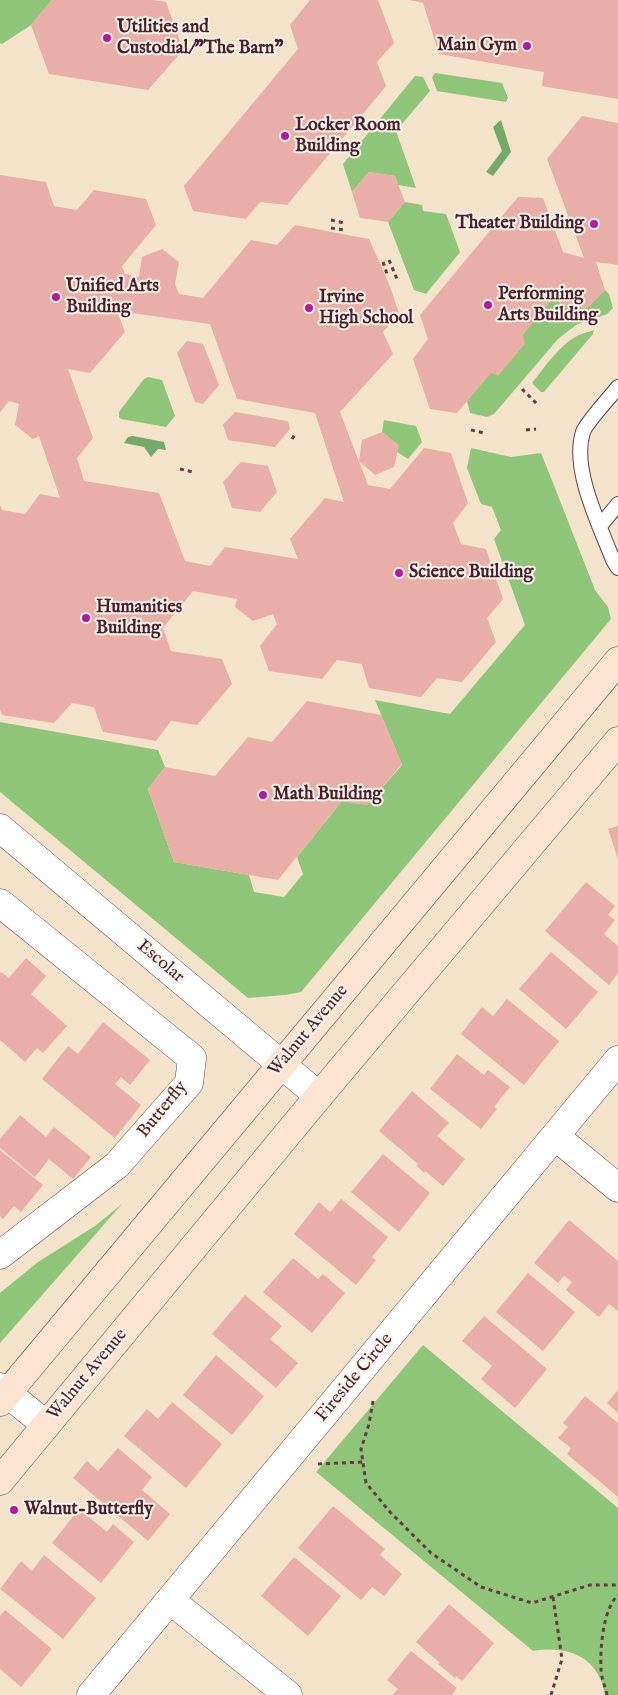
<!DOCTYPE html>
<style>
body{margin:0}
canvas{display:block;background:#f2e3ca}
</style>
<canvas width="618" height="1695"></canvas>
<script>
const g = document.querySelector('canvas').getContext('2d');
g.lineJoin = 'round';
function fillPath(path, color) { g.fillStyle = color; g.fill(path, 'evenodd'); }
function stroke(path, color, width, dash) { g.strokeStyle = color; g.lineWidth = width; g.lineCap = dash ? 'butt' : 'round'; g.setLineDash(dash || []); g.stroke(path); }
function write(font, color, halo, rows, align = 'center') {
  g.font = font + ' "IM FELL English",serif'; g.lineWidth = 4; g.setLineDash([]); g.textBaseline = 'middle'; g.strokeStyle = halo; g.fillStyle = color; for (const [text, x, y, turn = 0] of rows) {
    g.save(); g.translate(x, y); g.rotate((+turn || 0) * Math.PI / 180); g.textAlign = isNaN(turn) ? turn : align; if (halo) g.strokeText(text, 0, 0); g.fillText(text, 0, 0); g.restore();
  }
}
const green = new Path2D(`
 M0 0H52L31 25 2 44 0 43Z
 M435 73 502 83 508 98 506 102 437 91 432 77Z
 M415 76 423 77 430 91 396 131 416 188 398 185 395 176 369 172 352 192 343 164Z
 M405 202 422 205 423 211 446 214 460 252 426 294 414 290 388 222Z
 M605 290 609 294 613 308 607 314 576 325 558 339 494 414 487 417 470 413 467 401 556 294 560 305 587 308Z
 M594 330 593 334 544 392H541L532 383C544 368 561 343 579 335 583 333 589 332 594 330Z
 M148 377 162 380 175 416 166 427 121 419 119 417V412L144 379Z
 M384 420 416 426 422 442 408 459 397 452 398 445 382 432Z
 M471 448 511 457 541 453 555 488 595 590 608 607 611 619 301 992 285 995 248 998 0 792V722L158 750 165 767 148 789 174 862 249 875 254 892 284 897 303 874 297 857 342 801 367 805 402 765 375 700 450 714 525 625 494 539 501 530 492 507 481 504 467 468Z
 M122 1204 0 1343V1293L38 1262 95 1226Z
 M423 1345 618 1508V1695H605C599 1657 568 1645 533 1651L316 1472Z`);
const forest = new Path2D(`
 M501 120 511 152 493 176 486 172 502 151 493 127Z
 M133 436 164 442 166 450 158 449 151 457 144 447 124 443 128 437Z`);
const building = new Path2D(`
 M52 0H153L166 2 183 50 148 90 49 74 31 25Z
 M310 0H378L394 43 377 62 386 86 287 205 260 202 246 219 193 211 184 186 298 49 290 25Z
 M409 0H618V99L542 86 544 72 439 54 423 3Z
 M582 116 618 123V265L596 262 605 290 587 308 560 305 556 294 523 335 525 344 498 376 491 373 457 413 430 409 413 359 428 339 420 315 518 197 543 198 563 252 584 258 547 159Z
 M369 172 395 176 405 202 388 222 360 218 352 192Z
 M0 175 46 182 54 206 77 210 94 190 146 199 156 225 122 266 125 274 139 277 142 257 162 249 179 262 175 284 179 294 203 298 251 240 277 245 295 225 369 239 390 286 399 313 383 332 393 354 340 412 368 485 390 489 424 448 451 453 468 503 453 523 461 544 486 549 503 599 487 618 496 642 462 682 437 678 421 697 369 688 362 664 337 660 322 679 269 671 260 646 277 624 273 614 253 621 235 607 237 599 193 591 163 628 171 651 222 659 232 684 197 725 171 721 156 741 103 732 94 707 72 703 54 723 2 715 0 709V505L2 510 25 514 40 494 60 498 39 436 33 439 15 425 19 404 9 401 0 412ZM117 311 210 324 237 399 315 413 344 502 325 498 290 539 298 559 225 547 210 566 185 561 159 493 84 481 77 458 93 438 68 369 90 373 125 332Z
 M187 341 203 344 219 385 203 404 195 402 177 353Z
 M235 412 288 421 290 429 275 447 228 440 223 425Z
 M382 432 399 445 394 467 375 475 359 461 362 440Z
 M241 462 268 466 277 492 260 512 232 508 223 482Z
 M307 701 381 715 402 764 367 805 342 801 278 880 174 862 148 789 165 767 215 776 248 737 272 742Z
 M618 826V859L608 829Z
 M586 882 615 906 608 915 615 920 604 934 618 946V973L609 985 545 931Z
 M551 952 598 992 566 1029 519 989Z
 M26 958 46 976 31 994 67 1026 43 1053 37 1048 25 1062 0 1040V973L1 972 9 978Z
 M507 999 559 1041 524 1085 461 1034 482 1007 493 1016Z
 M103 1022 150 1060 130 1085 121 1077 115 1084 141 1105 115 1138 42 1079 68 1046 78 1054Z
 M457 1054 484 1075 488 1070 510 1087 494 1107 497 1109 481 1129 430 1089Z
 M412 1091 449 1123 437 1136 465 1159 443 1186 425 1171 424 1173 417 1166 418 1164 379 1131Z
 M20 1115 46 1137 54 1127 91 1157 73 1179 49 1159 35 1177 0 1148V1139Z
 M0 1150 43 1185 21 1212 14 1206 3 1219 0 1216Z
 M383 1154 430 1193 399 1232 351 1192Z
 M341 1199 388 1237 372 1257 376 1260 356 1285 294 1234 319 1202 330 1212Z
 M569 1220 618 1261V1311L609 1304 599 1317 566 1290 572 1282 564 1276 558 1283 534 1263Z
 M293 1258 318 1279 323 1274 345 1293 312 1333 263 1292Z
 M528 1273 575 1312 543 1351 496 1312Z
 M245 1295 282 1326 270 1339 298 1363 276 1388 212 1334Z
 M484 1316 547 1369 515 1408 481 1379 492 1366 462 1341Z
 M216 1355 264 1396 232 1435 183 1395Z
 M618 1390V1413L607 1403Z
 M585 1396 618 1423V1497L567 1454 571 1448 558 1438 568 1427 563 1423Z
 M172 1402 222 1444 186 1488 124 1436 147 1409 158 1419Z
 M118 1448 152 1477 142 1490 170 1514 148 1541 73 1478 87 1461 98 1471Z
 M333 1506 385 1549 380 1555 402 1574 384 1596 372 1587 361 1600 298 1548Z
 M79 1509 107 1532 113 1524 134 1542 101 1583 52 1543Z
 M44 1555 96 1598 63 1639 0 1589 21 1561 32 1571Z
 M294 1557 341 1596 308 1636 261 1596Z
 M449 1604 494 1643 462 1681 456 1676 455 1678 438 1664 440 1663 416 1642Z
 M5 1610 52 1649 21 1687 0 1669V1616Z
 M411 1651 457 1688 452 1695H393L398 1689 387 1680Z`);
const path = new Path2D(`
 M331 220 344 223
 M331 228 344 230
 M389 260 397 279
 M383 262 388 277
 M522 389 537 404
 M471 430 484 433
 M526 430 536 429
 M292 439 296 433
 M180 469 193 472
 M373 1401 369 1424 361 1449 366 1483 390 1512 431 1553 481 1587 532 1603 590 1585H618
 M318 1464 363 1462
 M551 1695 562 1659 553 1597
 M607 1695C605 1686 601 1677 601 1668 600 1648 603 1609 618 1595`);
const service = new Path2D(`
 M618 387C611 396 586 423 583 432 571 469 600 526 613 560L618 568
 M600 526 618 504`);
const minor = new Path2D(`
 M0 828 319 1096
 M0 903 192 1058 189 1083 117 1165 0 1255
 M555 1136 618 1188
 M0 1387 46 1425
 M170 1600 288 1695
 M91 1695 618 1060`);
const secondary = new Path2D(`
 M0 1402 618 661
 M0 1481 319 1096 618 741`);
const markers = [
 [107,38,5,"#b5179e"],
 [527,46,5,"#b5179e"],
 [285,136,5,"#b5179e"],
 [594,224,5,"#b5179e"],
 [56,297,5,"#b5179e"],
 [488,305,5,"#b5179e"],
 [309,308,5,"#b5179e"],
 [399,573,5,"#b5179e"],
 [86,618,5,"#b5179e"],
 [263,795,5,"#b5179e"],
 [14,1510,5,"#b5179e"]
];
const poiNames = [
 ["Utilities and",117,28],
 ["Custodial/\"The Barn\"",117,49],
 ["Main Gym",517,46,"right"],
 ["Locker Room",295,126],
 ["Building",295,147],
 ["Theater Building",584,224,"right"],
 ["Unified Arts",66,287],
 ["Building",66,308],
 ["Performing",498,295],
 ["Arts Building",498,316],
 ["Irvine",319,298],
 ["High School",319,319],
 ["Science Building",409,573],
 ["Humanities",96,608],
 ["Building",96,629],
 ["Math Building",273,795],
 ["Walnut-Butterfly",24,1510]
];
const streetNames = [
 ["Escolar",160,962,40],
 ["Walnut Avenue",309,1031,-50],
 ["Butterfly",163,1110,-51],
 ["Walnut Avenue",88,1375,-50],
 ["Fireside Circle",355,1378,-50]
];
fillPath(green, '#8fc578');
fillPath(forest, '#73aa68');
fillPath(building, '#e9aea7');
stroke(service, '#633c43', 16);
stroke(minor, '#633c43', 29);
stroke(secondary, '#633c43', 29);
stroke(path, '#633c43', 3, [4, 4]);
stroke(service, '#fff', 14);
stroke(minor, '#fff', 28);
stroke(secondary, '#fde4d1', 28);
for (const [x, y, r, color] of markers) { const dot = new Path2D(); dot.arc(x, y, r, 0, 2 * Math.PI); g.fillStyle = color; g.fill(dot); stroke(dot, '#f7f3e8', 2); }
write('bold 18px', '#4a1f2b', '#f7f3e8', poiNames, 'left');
write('18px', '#4a1f2b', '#f7f3e8', streetNames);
</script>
